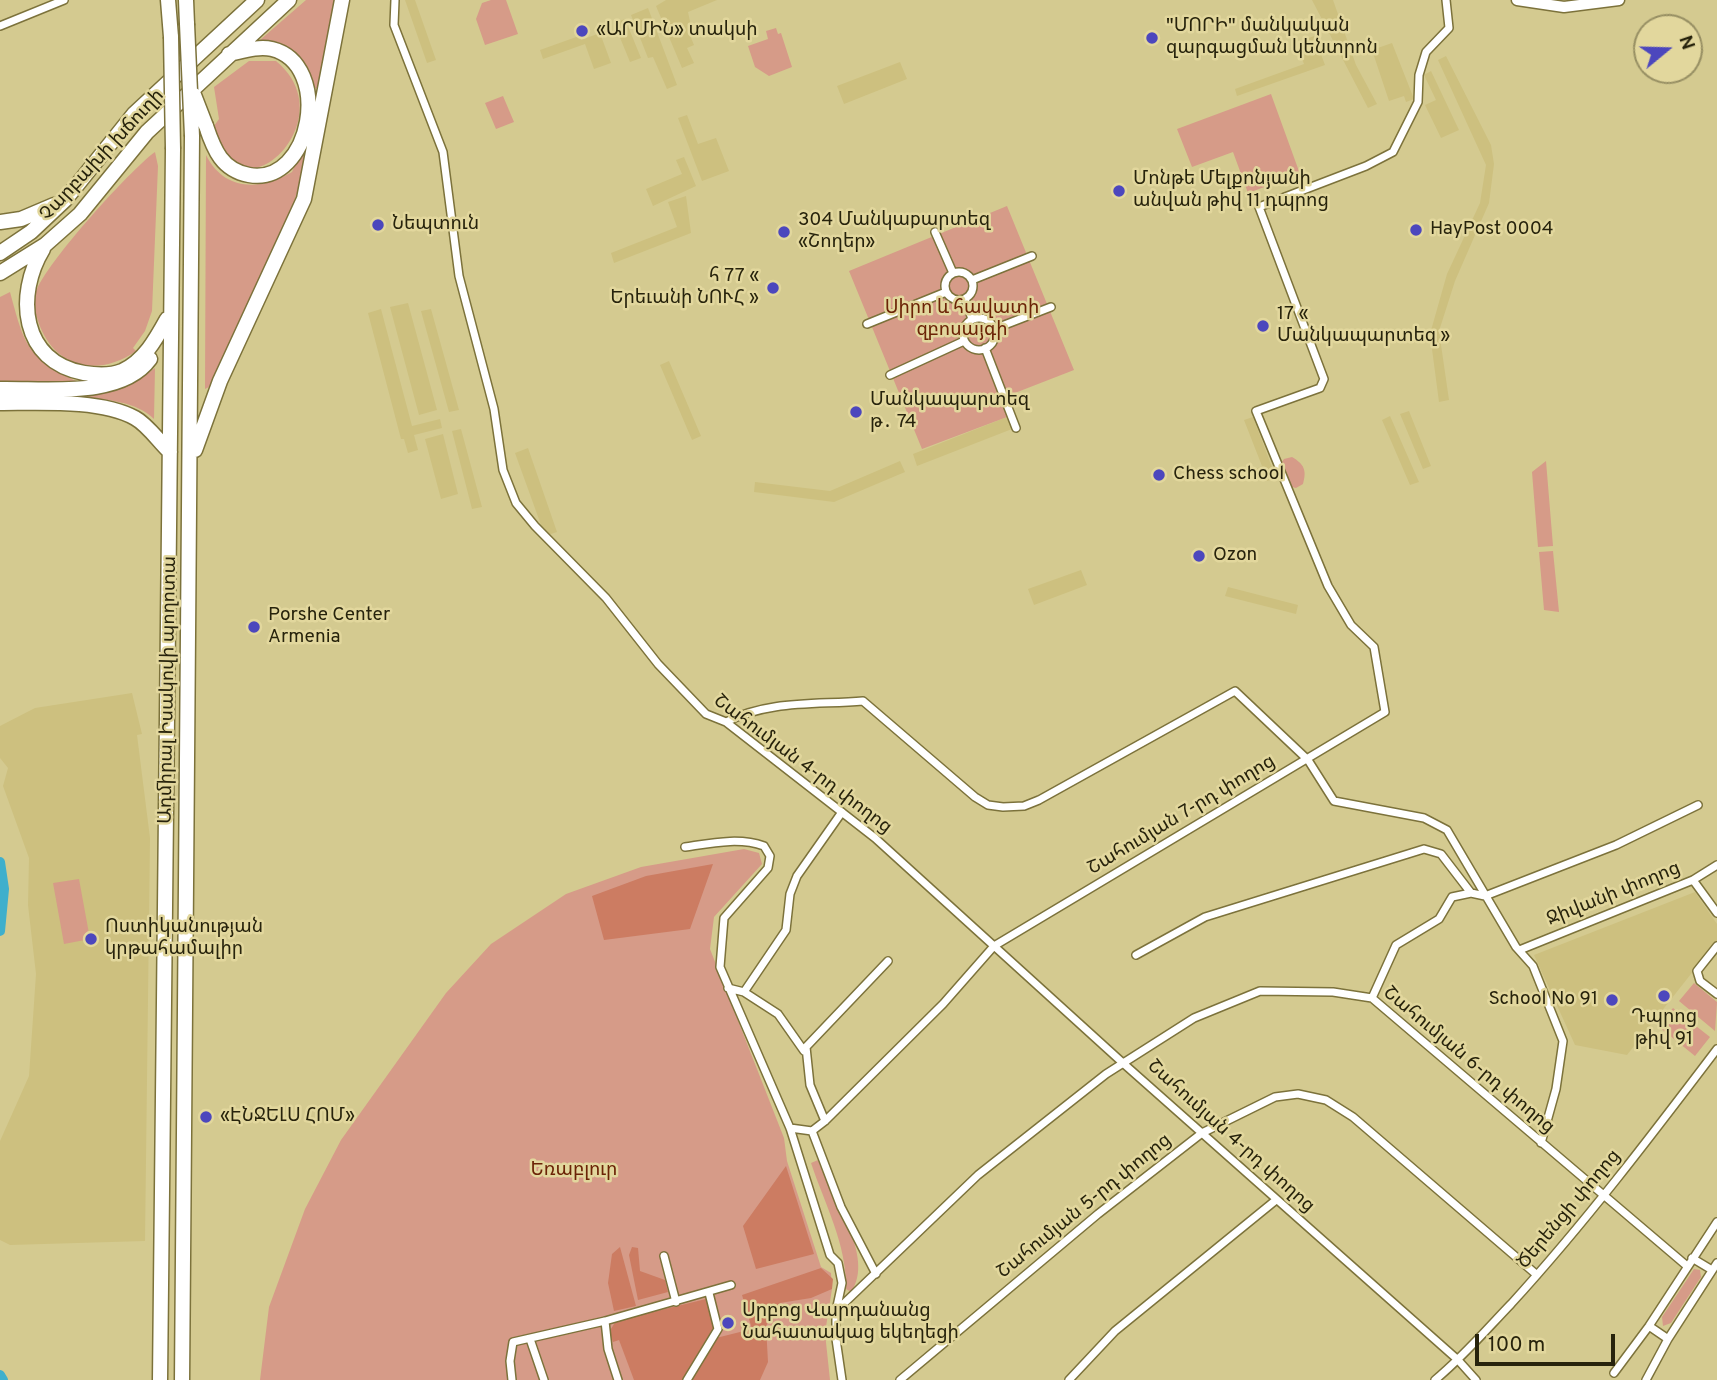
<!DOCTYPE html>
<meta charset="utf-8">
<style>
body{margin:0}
#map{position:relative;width:1717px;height:1380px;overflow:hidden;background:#d4ca90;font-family:Overpass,sans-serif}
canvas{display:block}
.north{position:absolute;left:1633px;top:14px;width:70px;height:70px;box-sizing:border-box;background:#e2d79d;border:2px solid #978f63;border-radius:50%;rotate:71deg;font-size:19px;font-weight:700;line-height:28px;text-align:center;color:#27230c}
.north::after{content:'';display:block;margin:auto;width:24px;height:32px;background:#4c47bd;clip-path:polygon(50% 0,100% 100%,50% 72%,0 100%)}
.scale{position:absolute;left:1475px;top:1334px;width:140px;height:32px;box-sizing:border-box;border:4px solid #27230c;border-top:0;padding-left:9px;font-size:21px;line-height:24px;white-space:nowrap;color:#27230c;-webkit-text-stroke:5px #e2d79d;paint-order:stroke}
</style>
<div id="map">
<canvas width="1717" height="1380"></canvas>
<div class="north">N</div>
<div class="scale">100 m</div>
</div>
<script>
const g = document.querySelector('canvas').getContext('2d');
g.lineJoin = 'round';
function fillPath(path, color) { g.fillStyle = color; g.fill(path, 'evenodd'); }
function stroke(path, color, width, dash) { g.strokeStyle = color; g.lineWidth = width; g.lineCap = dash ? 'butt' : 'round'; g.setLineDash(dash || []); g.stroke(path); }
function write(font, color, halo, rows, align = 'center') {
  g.font = font + ' Overpass,"Noto Sans Armenian",sans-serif'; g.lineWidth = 5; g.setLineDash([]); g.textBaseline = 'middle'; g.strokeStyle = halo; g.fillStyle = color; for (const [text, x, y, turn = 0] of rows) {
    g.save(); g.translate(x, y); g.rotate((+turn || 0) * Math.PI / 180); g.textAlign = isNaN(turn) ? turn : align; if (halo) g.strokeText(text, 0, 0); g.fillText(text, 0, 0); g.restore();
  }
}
const built = new Path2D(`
 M405 0H415L436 60 427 63Z
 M666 0H717L688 12 692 31 689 33 694 45 687 48 694 63 682 68 656 6Z
 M1312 0H1333L1356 65 1377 104 1368 108Z
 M648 8 677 85 667 89 653 57 648 58 631 15Z
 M625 19 641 58 630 62 614 23Z
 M600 33 611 63 594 69 585 44 543 59 540 50 579 36 581 40Z
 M1314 36 1325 65 1237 96 1235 89 1304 64 1296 43Z
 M1392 43 1414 99 1406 102 1404 96 1389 101 1372 50Z
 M1446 56 1491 145 1494 164 1489 203 1455 281 1439 331 1449 400 1439 402 1430 334 1447 274 1480 203 1486 165 1438 60Z
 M900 62 907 79 844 104 837 86Z
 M1431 71 1459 130 1441 138 1425 105 1436 100 1424 75Z
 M687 115 698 144 716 138 729 171 702 181 678 118Z
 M684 157 696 186 653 206 646 189 682 174 676 160Z
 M686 196 691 233 614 263 611 253 677 227 668 202Z
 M408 303 437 410 419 415 390 307Z
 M381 309 412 426 440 419 442 428 414 435 418 450 408 453 404 439H401L368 313Z
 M431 309 459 410 449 412 421 311Z
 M669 361 701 436 692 440 660 365Z
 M1409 411 1431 466 1423 469 1400 414Z
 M1390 416 1419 482 1410 485 1382 420Z
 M1007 417 1012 429 917 466 913 454Z
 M1253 417 1276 478 1267 481 1265 476 1259 478 1256 469 1262 466 1244 420Z
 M461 429 482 507 472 509 452 431Z
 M443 434 458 494 441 499 425 439Z
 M528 448 557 532 545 536 515 453Z
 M900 461 905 472 834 502 754 492 755 482 830 491Z
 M1081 570 1087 585 1034 605 1028 589Z
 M1228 587 1298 605 1296 614 1225 596Z
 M132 693 142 734 137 735 150 838 145 1241 10 1245 0 1240V1141L29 1076 36 974 28 905 29 858 3 786 8 768 0 758V726L35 708Z
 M1695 892 1717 924V941L1627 1055 1575 1045 1534 955Z`);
const green = new Path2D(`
 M306 0H335L318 88H313C305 58 289 46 260 40Z
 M491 0H506L518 34 485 45 476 19 482 3Z
 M776 28 778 34 781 33 792 67 769 76 755 67 748 46 768 39 766 31Z
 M249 61H276C338 112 263 196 230 160 221 151 218 138 214 126L219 119 214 87Z
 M1271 94 1300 174 1248 193 1233 152 1192 167 1177 129Z
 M503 96 514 122 496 129 485 103Z
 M306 141H309C298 222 244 312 209 387L205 389 206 155C224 191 260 191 292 172Z
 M155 152 158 166 152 311 145 331 133 348 136 351C102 375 61 371 42 331 38 322 32 305 35 295 40 269 131 169 155 152Z
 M1007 206 1074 370 1002 398 1007 417 922 449 849 271Z
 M10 292C24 343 26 357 76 381H0V297Z
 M155 368 154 419C136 401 107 400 82 397 111 392 132 386 155 368Z
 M1292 457C1304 464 1307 470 1303 484L1296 488 1288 486 1286 472 1280 465 1284 459Z
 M1546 461 1553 546 1538 547 1532 472Z
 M1553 551 1559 612 1544 610 1539 552Z
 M744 849 759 853 762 864 714 917 710 949 784 1138 787 1161 821 1267 831 1273 832 1289 825 1333 830 1380H260L269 1307 305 1209 341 1140 446 993 491 944 566 894 641 867Z
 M79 879 90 939 64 944 53 883Z
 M1694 983 1717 1002 1715 1031 1679 1001Z
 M1673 1008 1710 1037 1695 1056 1658 1026Z
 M818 1160C831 1198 876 1257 851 1292L846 1289C847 1244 825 1205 811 1163Z
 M1694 1269 1700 1270 1701 1277 1671 1323 1663 1326 1662 1317Z`);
const forest = new Path2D(`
 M713 864 690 929 604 940 592 896 646 876Z
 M786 1166 814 1254 756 1269 743 1226Z
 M620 1247 636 1306 614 1311 608 1283 612 1254Z
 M632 1247 638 1248 640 1271 665 1280 668 1292 638 1300 629 1255Z
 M821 1268 833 1279 832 1289 811 1298 780 1303 766 1326 768 1362 760 1380H691L716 1338 752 1329 742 1295Z
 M706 1299 714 1330 684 1380H634L619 1340 613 1342 609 1332 616 1321Z`);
const canal = new Path2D(`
 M0 862 4 889 0 931
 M0 1375 3 1380`);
const street = new Path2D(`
 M395 0 394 25 443 152 459 276 494 409 503 470 516 503 535 526 606 598 658 664 706 714 726 722 875 838 1124 1064 1458 1360 1476 1380
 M0 26 64 0
 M935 232 953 273
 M945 286a14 14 0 1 1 28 0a14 14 0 1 1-28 0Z
 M972 280 1032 256
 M965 299 972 319
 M963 334a16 16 0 1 1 32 0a16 16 0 1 1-32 0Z
 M867 324 946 292
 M994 329 1051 307
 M985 348 1016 428
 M890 375 964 341
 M726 722C769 700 816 705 863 701L975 797 988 805 1003 807 1024 806 1039 800 1235 691 1308 760 1334 801 1424 818 1447 830 1516 947 1533 966 1563 1041 1556 1089 1541 1143
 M685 847C712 843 739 837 764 846L770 856 768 868 724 918 720 967 790 1128 830 1255 838 1263 842 1283 836 1311V1339L842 1380
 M1693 880 1717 913
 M1717 946 1697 971 1700 981 1717 994
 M1522 949 1693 880 1717 865
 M1136 955 1205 917 1424 849 1441 854 1471 893
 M728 988 744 992 786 930 790 894 797 876 842 812
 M744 992 778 1014 804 1051
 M1372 998 1396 945 1439 919 1452 897 1471 893 1485 896 1616 845 1698 805
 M825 1121 810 1085 806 1047 888 961
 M790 1128 812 1131 825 1121 943 1004 994 946 1385 712 1374 647 1351 625 1328 586 1256 411 1320 388 1324 379 1259 207 1366 166 1393 152 1418 102 1419 75 1426 52 1449 28 1446 0
 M812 1131 841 1207 876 1274
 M664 1256 676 1302
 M1692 1258 1712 1270
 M836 1311 978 1175 1106 1074 1194 1018 1260 991 1333 992 1372 998 1687 1266
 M605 1321 608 1349 618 1380
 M1649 1326 1668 1339
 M530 1339 544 1380
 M1614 1373 1649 1326 1717 1222
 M512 1380 510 1361 513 1342 605 1321 731 1285
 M687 1380 718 1329 709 1293
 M900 1380 1098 1214 1202 1133 1275 1097 1298 1094 1326 1100 1353 1117 1537 1275
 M1069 1380 1115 1331 1276 1200
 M1435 1380C1463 1357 1486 1330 1511 1304 1585 1223 1651 1136 1717 1049
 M1646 1380 1668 1339 1717 1263`);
const secondary = new Path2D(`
 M1517 0 1564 7 1619 0`);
const highway = new Path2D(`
 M168 0 171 37
 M186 0 187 24
 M206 126C214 150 222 170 249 175 312 186 333 64 272 49 258 46 243 51 229 54
 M0 222 21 219 54 205
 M43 249C15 295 21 362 84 373 96 375 110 376 122 371 144 361 156 339 167 319
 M0 253 31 232 65 200 134 114 257 0
 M0 273 45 245 80 214 147 132 289 0
 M0 389C45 388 121 399 150 359
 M0 403C39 403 101 399 135 418 148 425 159 442 170 452
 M195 450 220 381 304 199 342 0
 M160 1380 173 149
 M182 1380 192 136`);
const highwayBridge = new Path2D(`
 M187 24 192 136
 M171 37 173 149
 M194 95 206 126`);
const markers = [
 [582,31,7,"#4c47bd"],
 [1152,38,7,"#4c47bd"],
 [1119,191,7,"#4c47bd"],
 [378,225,7,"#4c47bd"],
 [1416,230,7,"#4c47bd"],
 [784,232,7,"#4c47bd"],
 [773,288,7,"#4c47bd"],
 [1263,326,7,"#4c47bd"],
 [856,412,7,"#4c47bd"],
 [1159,475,7,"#4c47bd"],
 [1199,556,7,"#4c47bd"],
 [254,627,7,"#4c47bd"],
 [91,939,7,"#4c47bd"],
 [1664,996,7,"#4c47bd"],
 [1612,1000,7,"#4c47bd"],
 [206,1117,7,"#4c47bd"],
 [728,1323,7,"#4c47bd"]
];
const poiNames = [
 ["\"ՄՈՐԻ\" մանկական",1166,27],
 ["զարգացման կենտրոն",1166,49],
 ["«ԱՐՄԻՆ» տակսի",596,31],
 ["Մոնթե Մելքոնյանի",1133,180],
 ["անվան թիվ 11 դպրոց",1133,202],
 ["304 Մանկաpարտեզ",798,221],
 ["«Շողեր»",798,243],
 ["Նեպտուն",392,225],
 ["HayPost 0004",1430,230],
 ["հ 77 «",759,277,"right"],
 ["Երեւանի ՆՈՒՀ »",759,299,"right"],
 ["17 «",1277,315],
 ["Մանկապարտեզ »",1277,337],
 ["Մանկապարտեզ",870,401],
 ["թ․ 74",870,423],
 ["Chess school",1173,475],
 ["Ozon",1213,556],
 ["Porshe Center",268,616],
 ["Armenia",268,638],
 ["Ոստիկանության",105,928],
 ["կրթահամալիր",105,950],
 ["School No 91",1598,1000,"right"],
 ["Դպրոց",1664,1018,"center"],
 ["թիվ 91",1664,1040,"center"],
 ["«ԷՆՋԵԼՍ ՀՈՄ»",220,1117],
 ["Սրբոց Վարդանանց",742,1312],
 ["Նահատակաց եկեղեցի",742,1334]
];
const streetNames = [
 ["Չարբախի խճուղի",103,156,-47],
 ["Ադմիրալ Իսակովի պողոտա",169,690,-89],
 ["Շահումյան 4-րդ փողոց",802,765,37],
 ["Շահումյան 7-րդ փողոց",1182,816,-31],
 ["Ջիվանի փողոց",1614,895,-22],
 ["Շահումյան 6-րդ փողոց",1468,1061,40],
 ["Շահումյան 4-րդ փողոց",1230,1137,42],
 ["Շահումյան 5-րդ փողոց",1085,1207,-39],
 ["Ծերենցի փողոց",1570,1210,-50]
];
const parkNames = [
 ["Սիրո և հավատի",962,309],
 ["զբոսայգի",962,331],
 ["Եռաբլուր",574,1171]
];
fillPath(built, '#cdc07f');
fillPath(green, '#d69b88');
fillPath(forest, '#cc7c62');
stroke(canal, '#3fafcc', 10);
stroke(street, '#7c723b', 10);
stroke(secondary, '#7c723b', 13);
stroke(highway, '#7c723b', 17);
stroke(street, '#fff', 7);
stroke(secondary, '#fff', 10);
stroke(highway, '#fff', 14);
stroke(highwayBridge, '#7c723b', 17, []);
stroke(highwayBridge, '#fff', 14);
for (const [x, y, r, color] of markers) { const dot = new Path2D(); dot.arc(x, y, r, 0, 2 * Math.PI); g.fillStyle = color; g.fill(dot); stroke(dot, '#e2d79d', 2.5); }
write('19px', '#27230c', '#e2d79d', poiNames, 'left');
write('19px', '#27230c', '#e2d79d', streetNames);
write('19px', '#6b2306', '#e2d79d', parkNames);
</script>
